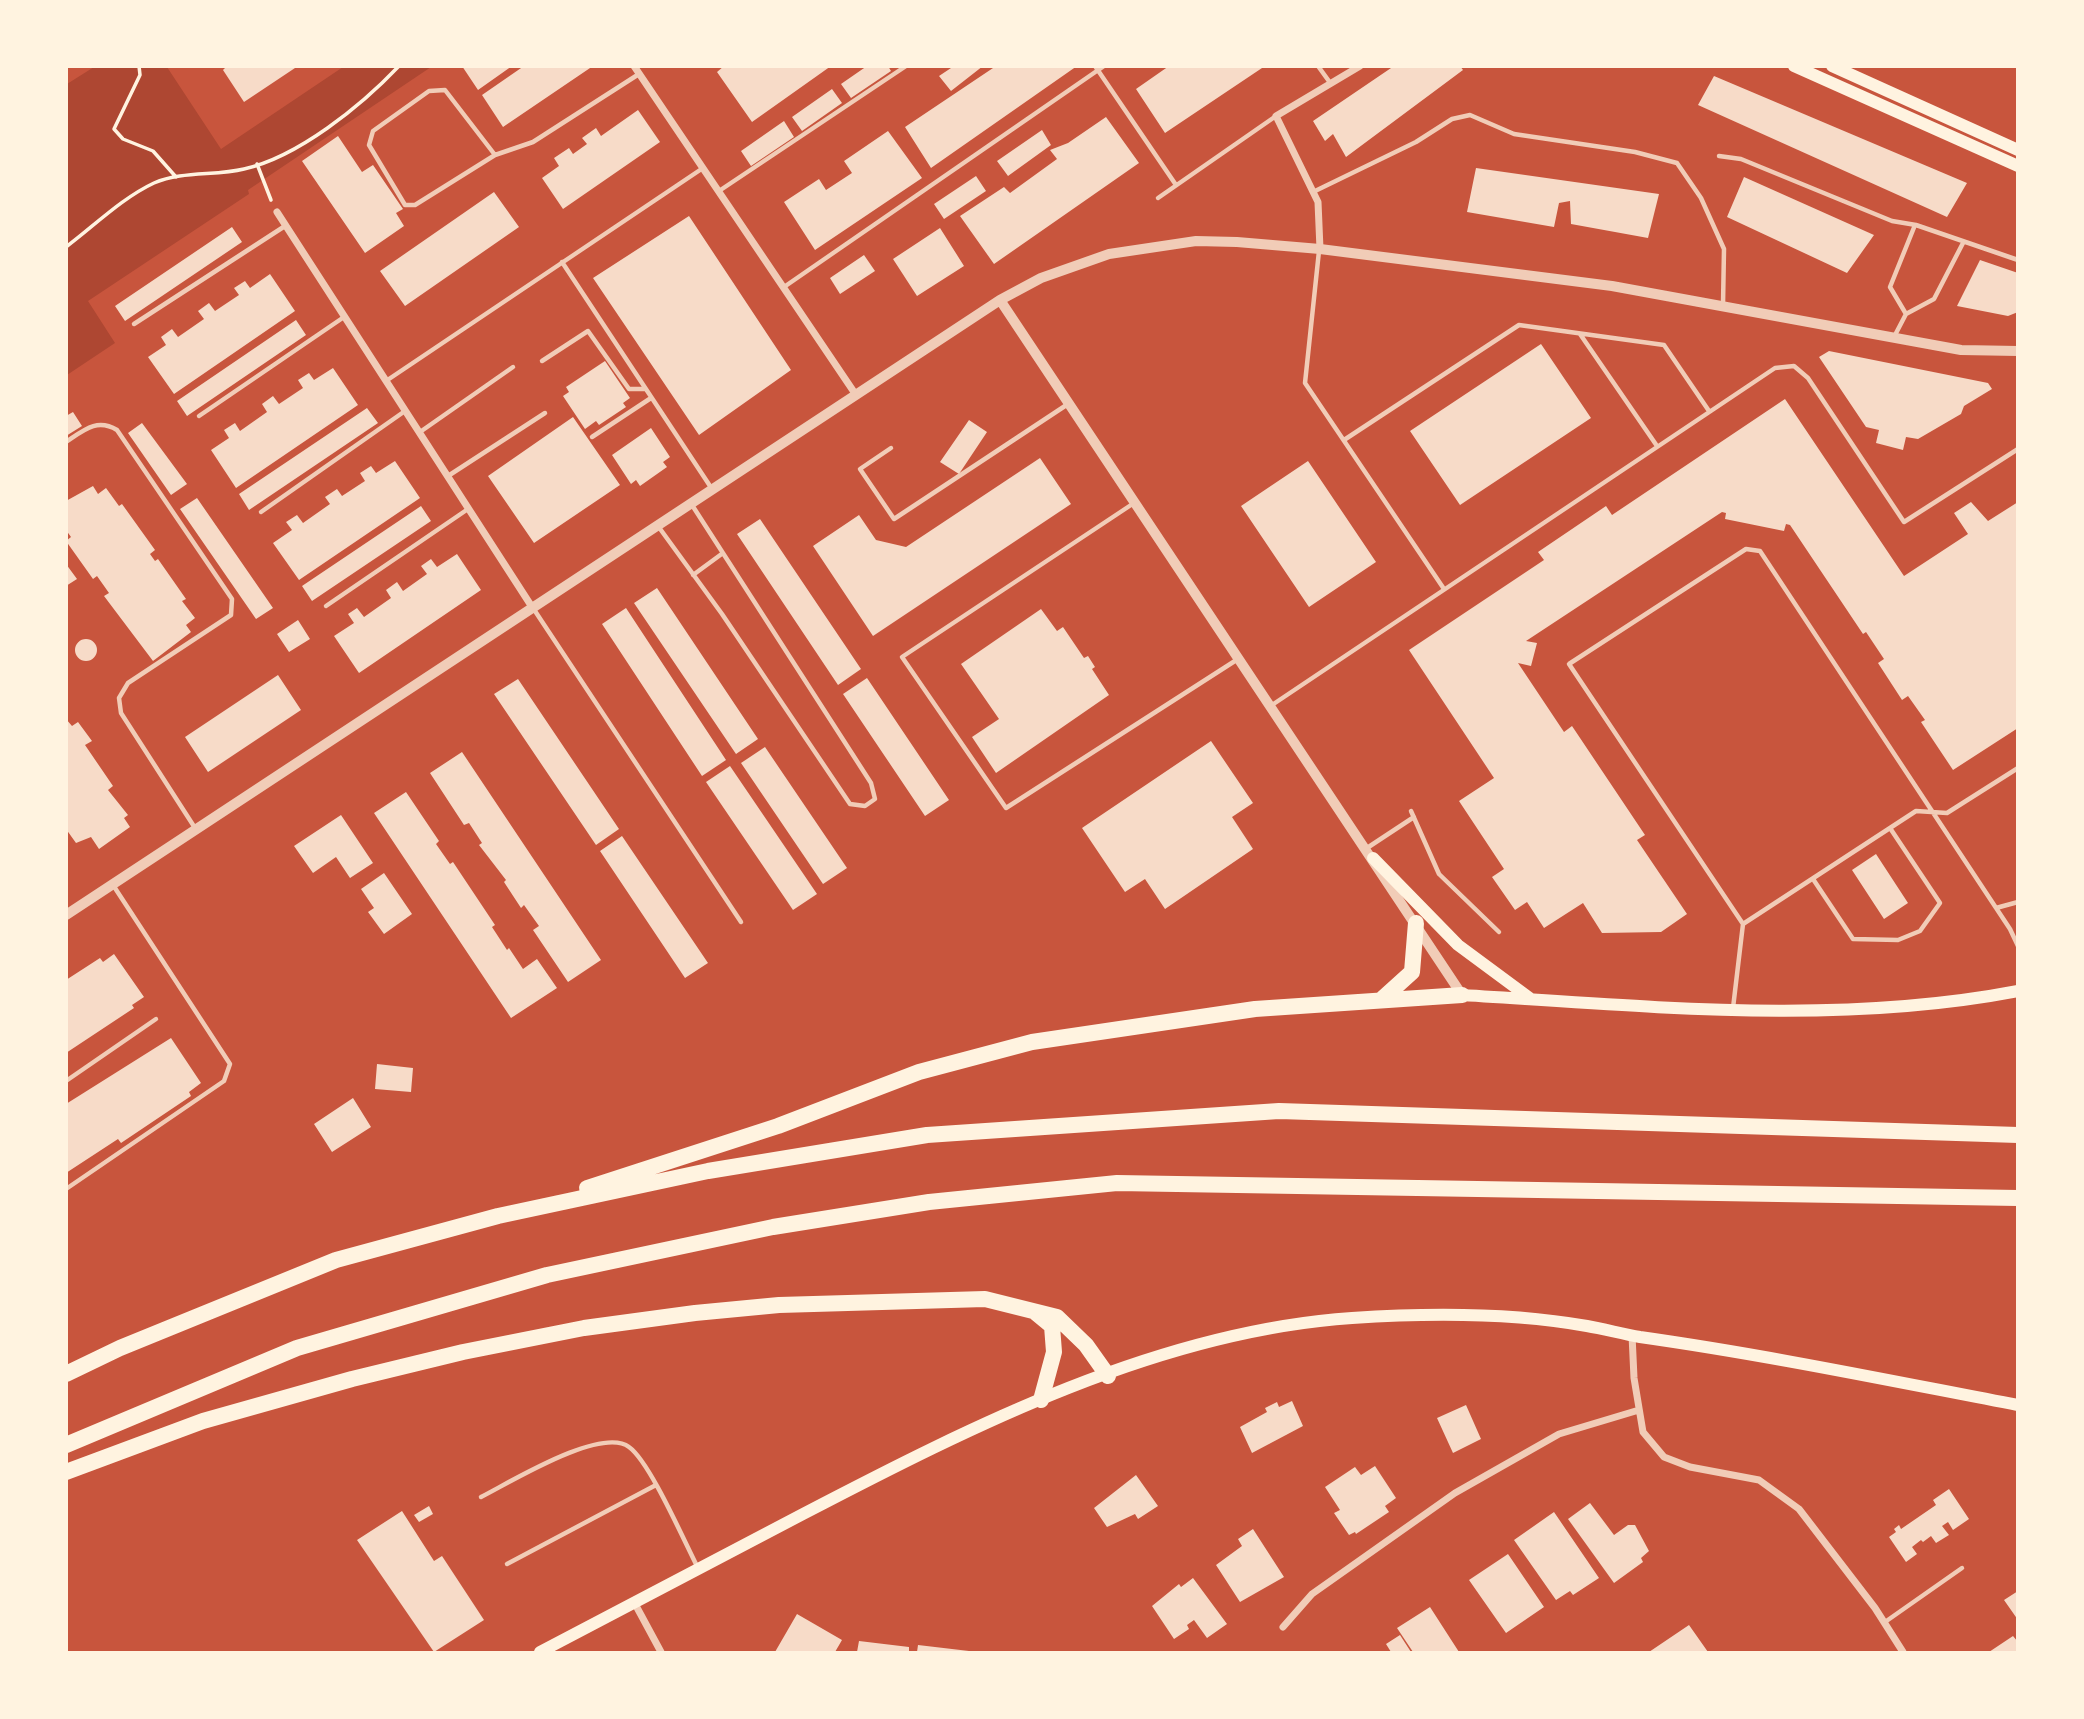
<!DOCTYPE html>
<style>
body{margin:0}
#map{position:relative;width:2084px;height:1719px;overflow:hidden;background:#c8553d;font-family:Figtree,sans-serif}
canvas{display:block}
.frame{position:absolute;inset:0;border:68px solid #fff3e0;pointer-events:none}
</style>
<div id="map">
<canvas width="2084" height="1719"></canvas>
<div class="frame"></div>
</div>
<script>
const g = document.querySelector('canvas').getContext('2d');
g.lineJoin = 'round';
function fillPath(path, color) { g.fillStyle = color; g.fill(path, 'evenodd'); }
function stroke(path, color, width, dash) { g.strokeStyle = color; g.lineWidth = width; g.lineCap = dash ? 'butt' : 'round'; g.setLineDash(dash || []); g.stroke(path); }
const green = new Path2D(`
 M94 67H167L221 149 343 67H431L248 190 249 194 88 301 115 343 67 375V84Z`);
const building = new Path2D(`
 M227 66H298L244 102 223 70Z
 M462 66H512L478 90Z
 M524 66H593L503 127 482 95Z
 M724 66 751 67 831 66 752 122 717 72Z
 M867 66H888L891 71 851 98 841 84Z
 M954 66H983L951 91 939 76Z
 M996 66H1077L931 168 905 127Z
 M1169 66H1265L1165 133 1136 89Z
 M1394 66H1460L1463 70 1346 157 1333 134 1325 141 1313 121Z
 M1714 76 1967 183 1947 217 1698 105Z
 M832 89 842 103 802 131 792 117Z
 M638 110 660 142 563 209 542 178 559 166 554 158 569 148 573 154 587 144 582 138 596 128 601 136Z
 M1106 117 1139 163 994 264 960 216 1004 187 1010 193 1057 159 1050 150 1068 143Z
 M784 121 794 137 751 166 741 151Z
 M1042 130 1051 145 1008 176 997 161Z
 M888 131 922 178 815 250 784 202 819 179 826 190 852 173 844 161Z
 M338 136 362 172 373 165 403 209 396 213 404 226 365 253 302 161Z
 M1476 168 1659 194 1648 238 1571 224 1570 201 1559 203 1554 227 1467 212Z
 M976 176 986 191 944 219 934 204Z
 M1744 177 1874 235 1847 273 1727 217Z
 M494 192 519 227 405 306 380 271Z
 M689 216 791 370 699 435 593 278Z
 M232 227 242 242 125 321 115 306Z
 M940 228 964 266 917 296 893 259Z
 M864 255 875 271 840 294 830 278Z
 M1980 260 2018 273V312L2008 316 1957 306Z
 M270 274 295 311 174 394 148 357 166 345 161 337 172 329 178 337 204 319 198 311 209 303 215 311 239 295 234 288 245 281 250 288Z
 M296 320 306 335 187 416 177 401Z
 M1541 344 1591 418 1460 505 1410 431Z
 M1829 351 1988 383 1992 389 1964 406 1961 414 1918 439 1906 437 1903 450 1876 443 1879 430 1866 427 1819 357Z
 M605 361 630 398 623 403 626 407 599 425 596 421 585 429 563 396 569 392 566 387Z
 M333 368 358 405 236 488 211 450 229 438 224 430 235 423 240 431 267 412 262 404 273 396 279 404 303 388 298 380 309 373 314 380Z
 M1785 399 1904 576 1968 534 1954 513 1971 502 1988 521 2018 502V728L1953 770 1921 722 1925 720 1908 696 1902 700 1878 663 1884 659 1866 632 1863 634 1790 525 1786 524 1784 531 1725 519 1726 513 1722 512 1526 641 1537 643 1531 666 1518 663 1564 732 1572 726 1645 835 1637 840 1687 914 1661 932 1602 933 1583 903 1544 928 1527 902 1515 910 1492 877 1504 869 1459 801 1494 778 1409 650 1544 560 1538 552 1606 506 1612 515Z
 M367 408 378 423 249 510 239 494Z
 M73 412 82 426 66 436V416Z
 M573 417 620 485 534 543 488 476Z
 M969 420 987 432 959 474 940 462Z
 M142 423 187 484 171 495 128 433Z
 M651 428 670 457 663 462 667 467 640 486 636 480 631 484 612 455Z
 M1040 458 1071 504 873 636 813 546 859 515 876 540 906 547Z
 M395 461 420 498 299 580 273 543 292 530 286 522 297 515 303 523 330 504 325 497 337 489 342 496 365 481 360 473 371 466 376 473Z
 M1308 461 1376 562 1309 607 1241 506Z
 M93 486 98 494 106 488 119 506 122 504 155 550 150 554 155 561 158 559 186 599 182 601 195 618 186 625 191 632 153 661 104 596 109 593 97 576 93 579 66 541 71 537 66 530V501Z
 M197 498 273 608 256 619 180 509Z
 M421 506 431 521 312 601 302 586Z
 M760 519 861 669 838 685 737 534Z
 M457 554 481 590 359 673 334 636 354 623 348 614 357 608 364 617 391 598 386 590 397 582 403 591 427 574 421 566 431 559 437 567Z
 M66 564 77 579 66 586Z
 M657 588 758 739 736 754 634 603Z
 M626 608 726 760 702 776 602 624Z
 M1041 609 1057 631 1063 627 1084 658 1088 656 1095 667 1092 669 1109 695 996 773 972 737 999 719 961 664Z
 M298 620 310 639 289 652 277 634Z
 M75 650a11 11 0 1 1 22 0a11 11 0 1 1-22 0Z
 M278 675 301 710 208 772 185 737Z
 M867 678 949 800 925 816 843 694Z
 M518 679 619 829 596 845 494 694Z
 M66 719 72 726 78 722 92 741 85 745 113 786 108 790 128 815 124 818 130 827 99 849 91 837 76 843 66 829Z
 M1211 741 1253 803 1232 817 1253 849 1165 909 1145 879 1125 892 1082 828Z
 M765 747 847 868 823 884 741 763Z
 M462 752 601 960 568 982 533 930 539 926 524 905 521 908 504 882 506 880 479 845 482 843 469 823 464 825 430 773Z
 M730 766 817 894 793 910 706 782Z
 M406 792 439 841 436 844 450 864 453 862 495 925 492 927 507 950 509 948 523 969 537 959 557 988 511 1018 374 813Z
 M341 815 373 863 350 878 336 857 313 873 294 846Z
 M622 836 708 963 685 978 600 851Z
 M1876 854 1908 903 1884 919 1852 870Z
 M384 873 412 914 384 934 368 912 374 908 361 889Z
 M114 954 144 997 132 1005 134 1008 66 1053V980L100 958 103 962Z
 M171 1038 201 1083 189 1092 191 1096 121 1143 118 1139 66 1173V1104Z
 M377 1064 413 1068 411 1092 375 1089Z
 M353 1098 371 1127 332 1152 314 1124Z
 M1292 1401 1303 1426 1252 1453 1240 1427 1267 1412 1265 1408 1277 1402 1279 1407Z
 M1466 1405 1481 1439 1453 1453 1437 1418Z
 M1375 1466 1396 1498 1385 1506 1389 1512 1356 1534 1355 1532 1349 1535 1334 1513 1340 1510 1325 1487 1355 1467 1361 1475Z
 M1136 1475 1158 1506 1138 1519 1135 1514 1107 1527 1094 1508Z
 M1949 1489 1969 1519 1953 1530 1948 1522 1942 1526 1949 1535 1936 1543 1931 1536 1923 1542 1921 1540 1912 1547 1917 1554 1906 1562 1889 1537 1896 1532 1894 1529 1899 1525 1901 1529 1936 1505 1933 1500Z
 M1590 1503 1614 1535 1628 1525H1635L1649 1551 1641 1558 1643 1562 1614 1583 1568 1519Z
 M429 1506 433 1514 419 1522 414 1515Z
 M402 1511 434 1561 442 1556 484 1620 434 1652 357 1540Z
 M1554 1512 1599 1578 1573 1595 1570 1591 1556 1600 1514 1540Z
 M1253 1529 1284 1577 1240 1602 1216 1565 1242 1546 1238 1539Z
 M1508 1554 1544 1607 1506 1633 1469 1580Z
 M1193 1578 1227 1624 1207 1638 1194 1620 1187 1625 1189 1629 1174 1639 1152 1606 1179 1584 1181 1587Z
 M2018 1591V1620L2004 1600Z
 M1430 1607 1459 1652H1413L1397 1628Z
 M797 1614 842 1640 835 1652H775Z
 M1689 1625 1708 1652H1649Z
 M1400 1635 1411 1652H1391L1386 1644Z
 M2013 1636 2018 1642V1652H1989Z
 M859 1641 909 1647V1652H857Z
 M918 1645 969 1651 968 1652H917Z`);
const path = new Path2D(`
 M139 66 140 75 114 129 123 139 153 151 176 177
 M257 164 271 200
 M66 247C94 226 122 198 154 183 182 171 215 176 244 169 298 157 361 106 399 66`);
const service = new Path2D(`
 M1095 66 1176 185
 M1318 66 1331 84
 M495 155 445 90 429 91 373 131 369 145 405 205H415L495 155 533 142 639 74
 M1719 156 1741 159 1892 221 1916 225 2018 260
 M719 191 906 66
 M1313 192 1416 142 1452 119 1470 115 1514 134 1635 152 1677 163 1701 198 1724 249 1723 305
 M1158 198 1276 116
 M1319 251 1305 383 1444 589
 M562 262 712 489
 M784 287 1104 66
 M1906 314 1890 287 1915 225
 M134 324 285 226
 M1580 334 1657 446
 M1894 337 1906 314 1934 299 1963 243
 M542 361 588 331 629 389H644
 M386 381 703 168
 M199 416 344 317
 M420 432 513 367
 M592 437 651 398
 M1344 440 1519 325 1664 345 1709 411
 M66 442C84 430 97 418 117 430L232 599 231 615 128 683 119 698 121 713 195 828
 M891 448 860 469 894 519 1068 404
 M448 476 545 413
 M1134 503 902 657 1006 808 1238 659
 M261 512 405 411
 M658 526 722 614 850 804 865 806 875 799 871 783 692 505
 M693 575 723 553
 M326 606 468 509
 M533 608 741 922
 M1272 705 1775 368 1794 366 1808 378 1904 522 2018 449
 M1411 811 1439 874 1499 932
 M1367 848 1414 817
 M1813 879 1853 939 1898 940 1920 931 1940 903 1890 828
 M1996 908 2018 902
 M1743 924 1916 811 1947 813 2018 768
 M1733 1008 1743 924 1569 664 1746 549 1760 551 2010 929 2018 946
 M66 1081 156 1019
 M66 1189 224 1081 230 1064 113 885
 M481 1497C509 1483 601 1426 629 1447 650 1462 684 1541 698 1568
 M507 1564 656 1485
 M1885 1622 1962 1568`);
const minor = new Path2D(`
 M634 66 856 395
 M277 212 532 607
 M1320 249 1318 202 1276 116 1360 66
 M1632 1335 1634 1378 1643 1432 1664 1457 1690 1467 1759 1480 1799 1509 1875 1608 1903 1652
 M634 1602 661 1652
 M1283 1627 1312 1594 1455 1493 1559 1434 1639 1410`);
const tertiary = new Path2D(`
 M1000 300 1462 995
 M66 915 1000 300 1041 278 1109 254 1196 241 1237 242 1320 249 1612 286 1961 350 2018 351`);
const secondary = new Path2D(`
 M1794 66 2018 166
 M1832 66 2018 150
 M1373 858 1458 945 1531 999
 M1462 995C1646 1006 1836 1026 2018 991
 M540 1652C628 1605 716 1560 803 1514 972 1426 1159 1331 1352 1318 1426 1313 1514 1313 1587 1326 1605 1329 1622 1334 1640 1337 1767 1355 1892 1381 2018 1405`);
const motorway = new Path2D(`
 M1381 1000 1412 972 1416 923
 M587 1188 778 1126 919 1072 1032 1042 1255 1009 1462 995
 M1035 1312 1052 1326 1054 1352 1041 1400
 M66 1374 120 1348 336 1260 498 1216 708 1171 927 1135 1279 1111 2018 1135
 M66 1445 297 1348 547 1275 773 1227 929 1202 1117 1183 2018 1198
 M66 1472 203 1421 352 1379 463 1352 584 1328 695 1313 779 1305 985 1299 1057 1317 1086 1345 1108 1376`);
fillPath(green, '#ae4732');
fillPath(building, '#f7dbc8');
stroke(path, '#fff3e0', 3.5);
stroke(service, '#f1ccb7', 4.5);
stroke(minor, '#f1ccb7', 7);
stroke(tertiary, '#f1ccb7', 10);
stroke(secondary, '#fff3e0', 12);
stroke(motorway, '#fff3e0', 16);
</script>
